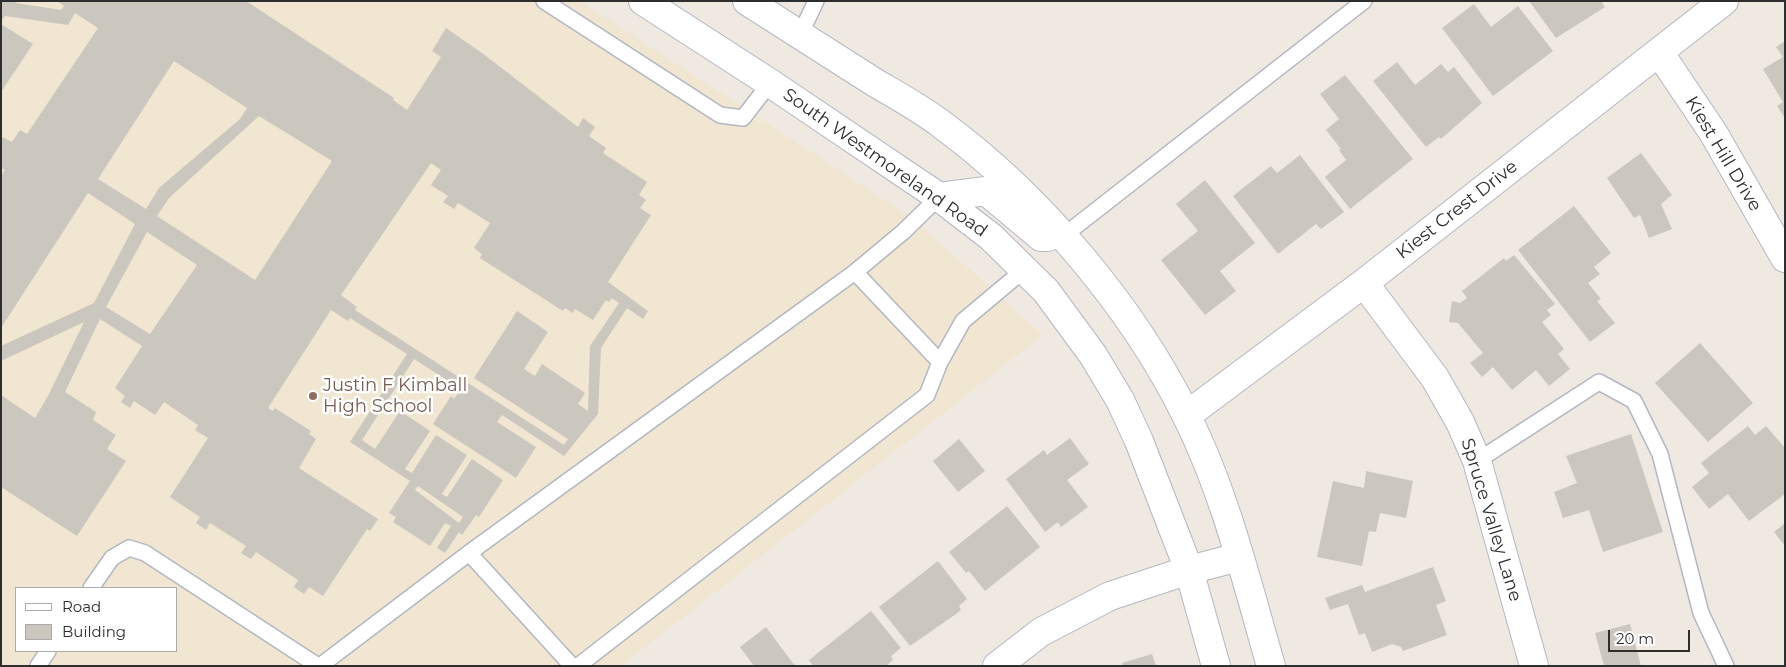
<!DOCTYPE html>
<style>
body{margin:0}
#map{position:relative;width:1786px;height:667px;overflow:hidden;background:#efe9e1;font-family:Montserrat,sans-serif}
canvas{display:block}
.frame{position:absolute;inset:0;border:2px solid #2e2e2e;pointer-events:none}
.legend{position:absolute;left:15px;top:587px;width:162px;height:65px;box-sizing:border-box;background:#fff;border:1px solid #ababab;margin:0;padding:6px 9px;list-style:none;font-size:15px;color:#2e2e2e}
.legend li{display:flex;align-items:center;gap:10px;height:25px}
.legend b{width:25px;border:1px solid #ababab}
.scale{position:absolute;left:1608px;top:630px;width:82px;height:22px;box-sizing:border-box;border:2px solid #2e2e2e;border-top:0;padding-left:6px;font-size:15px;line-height:18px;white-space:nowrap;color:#2e2e2e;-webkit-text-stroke:4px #fff;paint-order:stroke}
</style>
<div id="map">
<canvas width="1786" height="667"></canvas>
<div class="frame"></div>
<ul class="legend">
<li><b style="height:6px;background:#fff"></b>Road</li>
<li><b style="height:14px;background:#cbc7bf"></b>Building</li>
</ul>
<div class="scale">20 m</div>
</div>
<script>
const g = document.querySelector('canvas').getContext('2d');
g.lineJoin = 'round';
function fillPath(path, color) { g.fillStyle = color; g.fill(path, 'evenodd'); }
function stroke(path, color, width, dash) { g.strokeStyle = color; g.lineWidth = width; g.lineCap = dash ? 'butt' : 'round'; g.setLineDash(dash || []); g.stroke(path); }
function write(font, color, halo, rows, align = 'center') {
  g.font = font + ' Montserrat,sans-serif'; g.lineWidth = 5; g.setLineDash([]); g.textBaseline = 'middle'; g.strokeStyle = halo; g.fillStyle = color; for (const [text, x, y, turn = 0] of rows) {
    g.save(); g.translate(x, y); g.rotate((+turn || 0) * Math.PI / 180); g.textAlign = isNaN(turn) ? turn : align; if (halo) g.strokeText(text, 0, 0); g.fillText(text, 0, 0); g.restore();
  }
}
const education = new Path2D(`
 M1 1H580L912 218 1043 335 621 666H1ZM16 588H176V651H16Z`);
const building = new Path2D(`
 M1 1H17L16 3 61 10 64 6 57 1H246L394 98 393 100 407 110 441 57 432 51 446 28 486 56 578 127 583 118 595 127 589 136 606 148 603 153 647 182 639 195 646 200 640 208 651 215 608 282 648 311 643 319 627 308 601 348 598 414 564 456 502 415 497 422 536 447 516 478 433 424 451 396 454 399 461 389 414 359 362 440 375 449 400 411 430 431 405 469 412 473 436 435 467 455 442 494 447 497 472 459 503 480 479 517 476 515 462 535 459 532 445 553 437 548 451 526 445 523 430 546 393 522 396 517 389 513 410 481 350 442 407 354 350 318 348 321 331 310 268 408 273 411 275 408 311 431 309 434 316 439 299 468 378 519 370 531 367 529 323 596 309 587 304 594 294 587 298 580 256 552 251 559 241 553 246 546 210 523 206 530 196 523 200 517 170 497 208 438 195 430 198 425 164 402 155 415 134 401 130 408 121 402 125 396 115 388 142 346 100 319 65 392 96 412 93 420 116 435 107 449 126 461 77 536 1 487V395L35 418 48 396 84 322 1 361V346L94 303 135 224 88 193 1 328V176L5 170 1 168V140L3 137 12 142 20 130 27 134 98 28 75 13 68 25 5 16 1 21ZM174 61 247 108 240 119 159 188 146 209 98 179ZM259 116 332 161 255 280 157 216 169 198ZM431 163 441 170 431 185 448 196 443 202 454 209 458 203 490 223 474 248 482 254 480 258 563 311 565 308 573 313 575 309 593 320 606 300 609 302 612 298 619 303 590 346 588 411 578 404 585 393 542 364 535 376 524 369 548 332 517 311 474 378 568 439 564 445 355 310 357 307 341 295ZM147 232 197 265 150 334 106 307ZM418 486 463 517 459 523 415 490Z
 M1529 1H1604L1602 3 1605 7 1556 38Z
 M1474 4 1491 27 1518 6 1553 51 1493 96 1442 28Z
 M1 24 33 44 1 92Z
 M1785 41V118L1777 106 1783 102 1763 69 1783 57 1776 47Z
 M1397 62 1415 85 1441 64 1448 72 1454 67 1482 103 1441 139 1439 137 1426 147 1373 81Z
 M1345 75 1413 159 1350 209 1325 177 1346 160 1339 150 1341 149 1326 130 1339 119 1320 94Z
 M1641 153 1672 195 1661 204 1672 229 1649 238 1640 215 1634 218 1607 178Z
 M1300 155 1344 212 1321 229 1316 224 1278 254 1233 196 1271 166 1277 173Z
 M1205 180 1255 243 1220 271 1236 291 1205 315 1161 260 1198 231 1176 204Z
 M1574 206 1611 253 1594 267 1600 274 1588 283 1601 299 1597 301 1615 323 1590 342 1518 250Z
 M1514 255 1555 304 1547 310 1551 315 1542 322 1564 349 1558 354 1570 369 1549 386 1536 370 1512 390 1493 367 1482 377 1470 363 1483 353 1458 323 1449 322 1452 301 1460 303 1467 298 1462 291 1504 258 1506 261Z
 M1700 343 1753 403 1708 442 1655 383Z
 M1748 426 1755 435 1766 426 1785 448V494L1749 521 1728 494 1709 509 1692 487 1709 473 1701 463Z
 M1631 434 1663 532 1603 552 1589 510 1563 518 1554 492 1577 483 1566 456Z
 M1070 438 1089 464 1067 480 1088 507 1061 527 1058 522 1045 532 1006 479 1044 450 1047 455Z
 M959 439 985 471 958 492 933 461Z
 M1366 471 1413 481 1406 518 1380 513 1376 532 1369 531 1362 566 1317 557 1333 481 1364 488Z
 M1007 506 1040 547 985 591 969 571 966 573 949 552Z
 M1785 523V546L1774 532Z
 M938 561 967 599 959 606 961 610 956 614 910 646 879 607Z
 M1433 567 1446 601 1436 605 1447 635 1403 651 1401 647 1392 644 1372 652 1365 633 1359 635 1348 604 1330 610 1325 598 1362 585 1365 592Z
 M871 611 901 648 891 656 893 660 886 666H813L809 660Z
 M1630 624 1641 666H1604L1595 633Z
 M766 627 795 666H754L740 647Z
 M1152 654 1156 666H1123L1122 663Z`);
const service = new Path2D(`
 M544 1 720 115 743 118 770 83
 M800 35 816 1
 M1062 237 1364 1
 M855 272 940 362
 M1477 461 1599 382 1634 401 1660 454 1701 613 1726 666
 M469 553 572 666
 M91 588 112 558 129 548 145 553 318 666
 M38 666 48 651
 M320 666 469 553 855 272 903 232 939 197
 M578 666 927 395 940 362 963 321 1025 269`);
const minor = new Path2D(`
 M1659 52 1714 134 1785 258
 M1364 283 1435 378 1460 422 1477 461 1534 666
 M1187 415 1364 283 1724 1
 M997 666 1041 632 1110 596 1189 570 1239 557`);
const secondary = new Path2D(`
 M643 1 770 83 939 197 991 237 1046 291 1093 355 1120 400 1139 441 1189 570 1216 666
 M747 1C789 28 831 55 874 82 896 95 920 108 941 124 1038 195 1133 307 1186 415 1225 492 1247 583 1271 666
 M939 197 986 191 1041 237H1048`);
const markers = [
 [313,396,5,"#8d6e63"]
];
const streetNames = [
 ["Kiest Hill Drive",1723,154,59],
 ["South Westmoreland Road",885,163,35],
 ["Kiest Crest Drive",1457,210,-38],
 ["Spruce Valley Lane",1491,520,73]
];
const educationNames = [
 ["Justin F Kimball",323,386],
 ["High School",323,407]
];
fillPath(education, '#f0e6d1');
fillPath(building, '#cbc7bf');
stroke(service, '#b4b7c1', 18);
stroke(minor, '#b4b7c1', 30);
stroke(secondary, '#b4b7c1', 30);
stroke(service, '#fff', 15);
stroke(minor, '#fff', 28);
stroke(secondary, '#fff', 28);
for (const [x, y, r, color] of markers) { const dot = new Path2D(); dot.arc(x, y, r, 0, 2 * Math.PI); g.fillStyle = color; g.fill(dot); stroke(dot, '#fff', 2); }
write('18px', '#2e2e2e', '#fff', streetNames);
write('18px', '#785e54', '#fff', educationNames, 'left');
</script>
